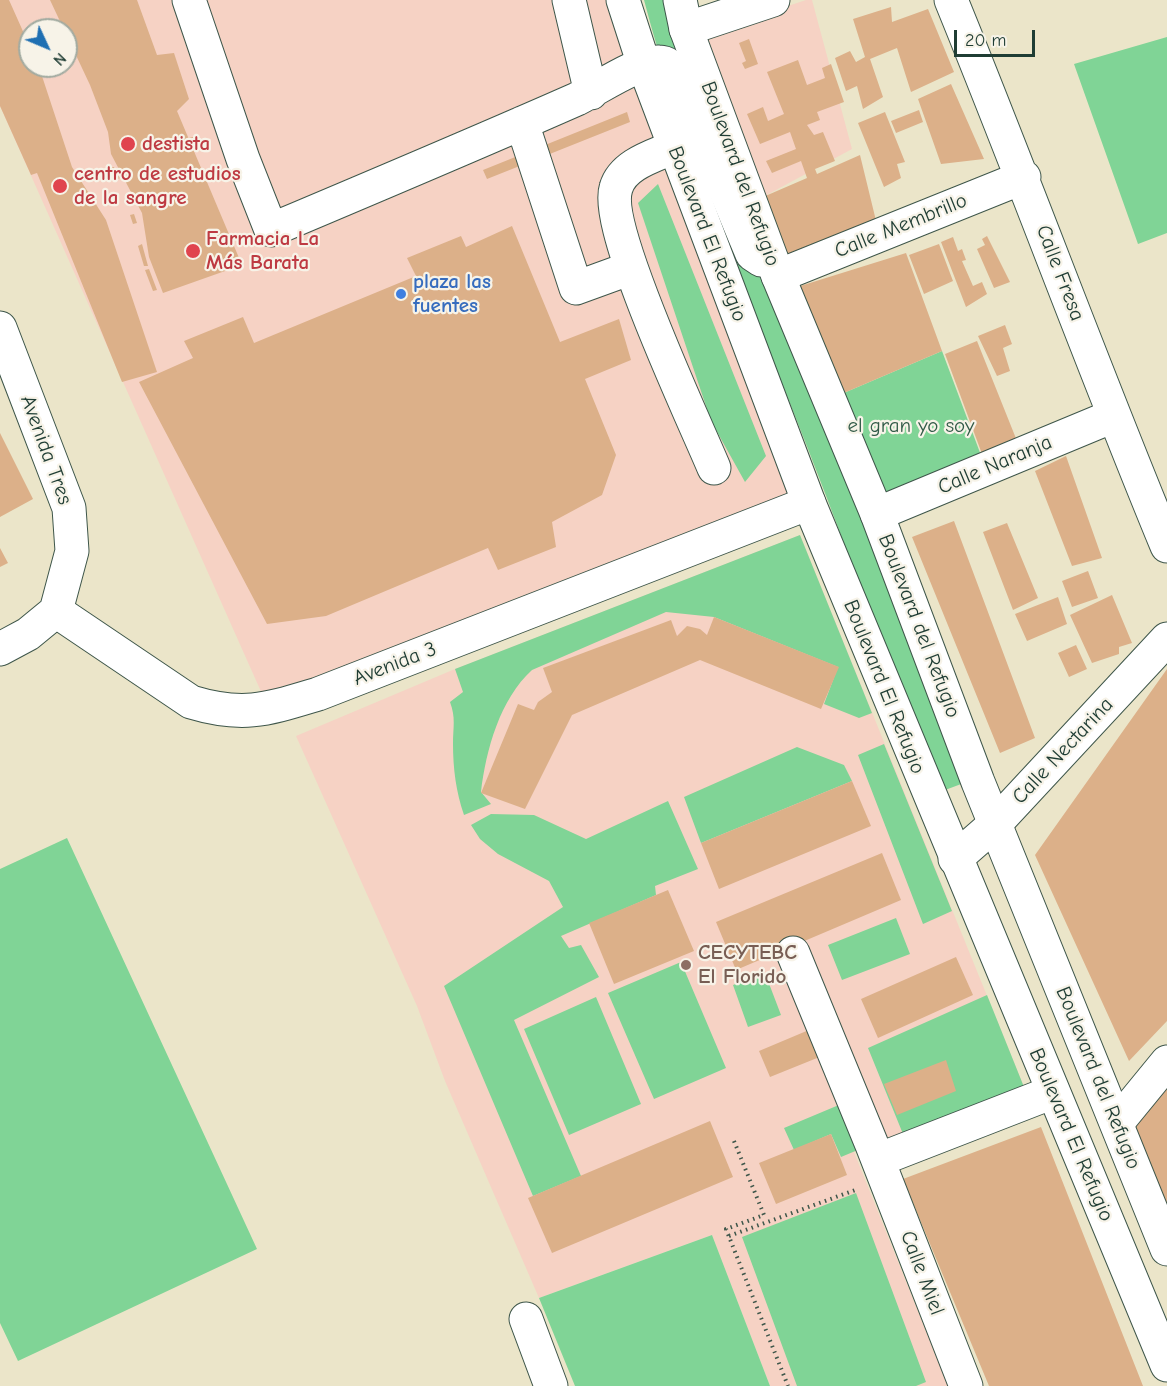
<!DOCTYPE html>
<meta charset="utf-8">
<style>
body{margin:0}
#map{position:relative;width:1167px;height:1386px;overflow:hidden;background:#ebe5c9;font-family:"Comic Neue",sans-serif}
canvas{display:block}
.north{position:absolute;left:18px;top:18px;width:60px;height:60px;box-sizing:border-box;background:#f7f3e8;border:2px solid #a1aaa0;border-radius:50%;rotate:134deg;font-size:16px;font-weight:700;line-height:24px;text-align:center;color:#1f3d34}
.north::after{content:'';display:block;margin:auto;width:21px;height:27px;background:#1f6fb2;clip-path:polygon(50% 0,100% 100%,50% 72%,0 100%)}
.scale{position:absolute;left:954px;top:30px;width:81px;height:27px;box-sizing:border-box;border:3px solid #1f3d34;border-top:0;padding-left:8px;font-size:18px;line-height:21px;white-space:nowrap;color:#1f3d34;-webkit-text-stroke:4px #f7f3e8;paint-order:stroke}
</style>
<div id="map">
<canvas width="1167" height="1386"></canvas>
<div class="north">N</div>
<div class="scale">20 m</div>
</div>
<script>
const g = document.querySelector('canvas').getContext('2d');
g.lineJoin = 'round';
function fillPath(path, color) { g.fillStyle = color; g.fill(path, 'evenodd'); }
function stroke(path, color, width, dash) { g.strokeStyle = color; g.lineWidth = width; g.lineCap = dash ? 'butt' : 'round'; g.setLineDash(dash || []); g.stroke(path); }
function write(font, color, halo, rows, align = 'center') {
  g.font = font + ' "Comic Neue",sans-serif'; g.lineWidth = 4.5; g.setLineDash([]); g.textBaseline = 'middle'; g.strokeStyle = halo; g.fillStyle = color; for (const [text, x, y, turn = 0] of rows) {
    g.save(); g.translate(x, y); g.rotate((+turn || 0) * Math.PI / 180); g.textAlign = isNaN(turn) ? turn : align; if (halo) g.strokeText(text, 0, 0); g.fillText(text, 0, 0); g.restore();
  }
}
const built = new Path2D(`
 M0 0H614L792 500 267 705 0 106ZM30 30H66V66H30Z
 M806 0H812L852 149 763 197 701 35Z
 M800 535 1024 1087 854 1152 948 1386H770L712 1235 539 1298 445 1081 417 1006 296 736 455 669Z`);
const green = new Path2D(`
 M644 0H663L700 115 972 780 937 793C888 663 841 531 789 401 737 269 680 138 644 0Z
 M1167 37V233L1138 244 1074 64Z
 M658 184 766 456 745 482 711 421 638 203Z
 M942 351 982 458 879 497 839 395Z
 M800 535 872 713 859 718 824 704 838 667 714 617 666 612 532 670C500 699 486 750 481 792L491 804 464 815C456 792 453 768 453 744 453 727 456 718 450 702L463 692 455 669Z
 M884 744 952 911 923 924 858 755Z
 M797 747 844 765 852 781 701 843 684 797Z
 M668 801 698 869 655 886 656 895 561 936 569 948 581 945 599 977 514 1020 581 1176 533 1196 444 986 563 907 549 881 498 854 480 839 471 825 491 814 534 815 586 839Z
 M67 838 257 1249 18 1361 0 1323V869Z
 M896 918 910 954 842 980 828 945Z
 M681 962 726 1068 654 1099 608 993Z
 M765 973 781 1015 748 1027 733 985Z
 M987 995 1024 1087 903 1134 868 1048Z
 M596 997 641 1104 569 1135 524 1029Z
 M846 1102 865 1147 841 1157 831 1134 794 1150 784 1128Z
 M856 1193 926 1382 916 1386H797L742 1237Z
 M712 1235 770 1386H575L539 1298Z`);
const building = new Path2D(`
 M0 0H9L30 47V66L39 67 72 167 106 220 157 372 122 382 37 173 31 175 0 106Z
 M50 0H137L157 55 174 53 189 99 177 111 242 265 163 293 149 257 142 213 111 154 108 132 90 85Z
 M891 7 892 22 928 9 954 72 911 92 897 48 870 59 883 97 863 109 857 86 846 91 835 58 850 51 856 62 865 57 853 19Z
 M749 39 758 64 745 69 742 63 746 61 739 43Z
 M798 60 807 85 825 78 822 68 831 64 844 102 817 112 820 120 807 125 814 135 823 132 835 161 815 169 817 174 860 155 879 233 789 270 763 197 807 178 801 161 772 173 766 161 796 149 790 132 760 144 747 114 763 107 768 121 784 114 767 72Z
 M951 84 984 159 941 164 918 99Z
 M919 110 923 122 896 133 891 121Z
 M627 112 630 122 487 179 483 170Z
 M885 112 905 162 897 164 901 178 884 187 858 123Z
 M193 137 197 148 193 150 188 138Z
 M114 167 120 178 116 180 110 168Z
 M134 214 137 223 133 224 130 215Z
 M512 226 560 342 619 319 631 360 585 379 616 455 602 495 552 522 556 547 498 570 488 548 326 616 267 624 139 382 193 358 184 341 243 317 254 343 416 276 407 258 461 236 466 247Z
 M987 236 1010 282 994 288 977 249 985 245 982 239Z
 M953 237 958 251 962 249 966 260 962 261 973 286 982 282 987 294 966 307 941 242Z
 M142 244 148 266H144L138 246Z
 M939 244 953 281 924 294 909 255Z
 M906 253 942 351 839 395 797 287Z
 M149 269 157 290 153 291 145 270Z
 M1005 325 1012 344 1003 348 1010 371 997 376 978 336Z
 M977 341 1017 441 982 454 945 354Z
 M0 433 33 499 0 517Z
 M1066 456 1102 558 1072 566 1035 471Z
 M954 521 1035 738 1000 753 912 537Z
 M1007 523 1038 598 1013 610 983 532Z
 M0 548 8 563 0 567Z
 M1088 571 1098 598 1072 607 1062 581Z
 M1112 595 1132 643 1119 647V654L1092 663 1070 615Z
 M1058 597 1067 624 1027 641 1015 614Z
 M714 617 839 667 821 709 700 660 572 715 525 809 481 793 518 704 534 710 538 702 552 692 543 668 671 620 677 636 687 626 700 629 707 635Z
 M1076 645 1087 669 1069 677 1058 653Z
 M1167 669V1021L1129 1061 1035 855Z
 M852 781 871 826 719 889 701 843Z
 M882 853 901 900 736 970 716 922Z
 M668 890 694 951 614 984 589 923Z
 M956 957 973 995 878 1038 861 999Z
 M816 1027 827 1054 770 1077 759 1051Z
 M946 1060 956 1091 897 1115 884 1084Z
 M1167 1087V1211L1131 1132Z
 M710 1121 733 1177 552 1253 528 1198Z
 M1041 1127 1143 1386H989L903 1179Z
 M831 1134 847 1175 776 1204 759 1163Z`);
const path = new Path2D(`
 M734 1141 764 1215 726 1229 788 1386
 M729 1236 858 1189`);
const minor = new Path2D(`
 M189 0 243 159 271 230C373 187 475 144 577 99 598 89 637 61 659 62 668 62 672 68 677 74L752 254 761 260 771 259
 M569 0 591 93
 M951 0C1025 181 1092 365 1167 546
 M686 29 773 0
 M522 123 576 288 631 268
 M674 147C654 156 623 164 616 188 603 228 694 420 714 468
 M778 276 1024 177
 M0 328 69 508 72 551 56 611
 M877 514 1113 416
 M56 611 191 702C244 718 268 709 318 694L809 503
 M0 649 28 634 56 611
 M955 859 995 824 1167 639
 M793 953 872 1145 966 1386
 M1117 1123 1167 1062
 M878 1160 1053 1092
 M526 1319 551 1386`);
const major = new Path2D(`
 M623 0 644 65 809 503 1167 1365
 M680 0 686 29 778 276 877 514 978 782 1167 1249`);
const markers = [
 [128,144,8,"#e0444e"],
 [60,186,8,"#e0444e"],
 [193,251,8,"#e0444e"],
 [401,294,6,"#3f7fe0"],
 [686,965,6,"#8d6e63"]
];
const healthNames = [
 ["destista",142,144],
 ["centro de estudios",74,174],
 ["de la sangre",74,198],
 ["Farmacia La",206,239],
 ["Más Barata",206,263]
];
const streetNames = [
 ["Boulevard del Refugio",740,174,70],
 ["Calle Membrillo",901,226,-22],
 ["Boulevard El Refugio",707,234,69],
 ["Calle Fresa",1060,273,69],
 ["Avenida Tres",46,450,70],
 ["Calle Naranja",995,465,-23],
 ["Boulevard del Refugio",919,626,69],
 ["Avenida 3",395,664,-21],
 ["Boulevard El Refugio",884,687,68],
 ["Calle Nectarina",1063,751,-47],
 ["Boulevard del Refugio",1098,1078,68],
 ["Boulevard El Refugio",1071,1135,67],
 ["Calle Miel",922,1273,69]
];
const shopNames = [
 ["plaza las",413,282],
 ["fuentes",413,306]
];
const parkNames = [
 ["el gran yo soy",911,426]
];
const educationNames = [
 ["CECYTEBC",698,953],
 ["El Florido",698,977]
];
fillPath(built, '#f6d2c4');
fillPath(green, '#80d496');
fillPath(building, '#dcb089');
stroke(minor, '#3e564a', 35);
stroke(major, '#3e564a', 35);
stroke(path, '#3e564a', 4, [1.5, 4.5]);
stroke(minor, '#fff', 33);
stroke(major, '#fff', 33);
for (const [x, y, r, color] of markers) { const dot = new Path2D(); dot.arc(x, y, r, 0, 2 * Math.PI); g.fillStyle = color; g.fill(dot); stroke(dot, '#f7f3e8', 2); }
write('bold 21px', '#be3a42', '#f7f3e8', healthNames, 'left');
write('21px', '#1f3d34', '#f7f3e8', streetNames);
write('bold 21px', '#366cbe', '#f7f3e8', shopNames, 'left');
write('21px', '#325b48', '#f7f3e8', parkNames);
write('bold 21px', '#785e54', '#f7f3e8', educationNames, 'left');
</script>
